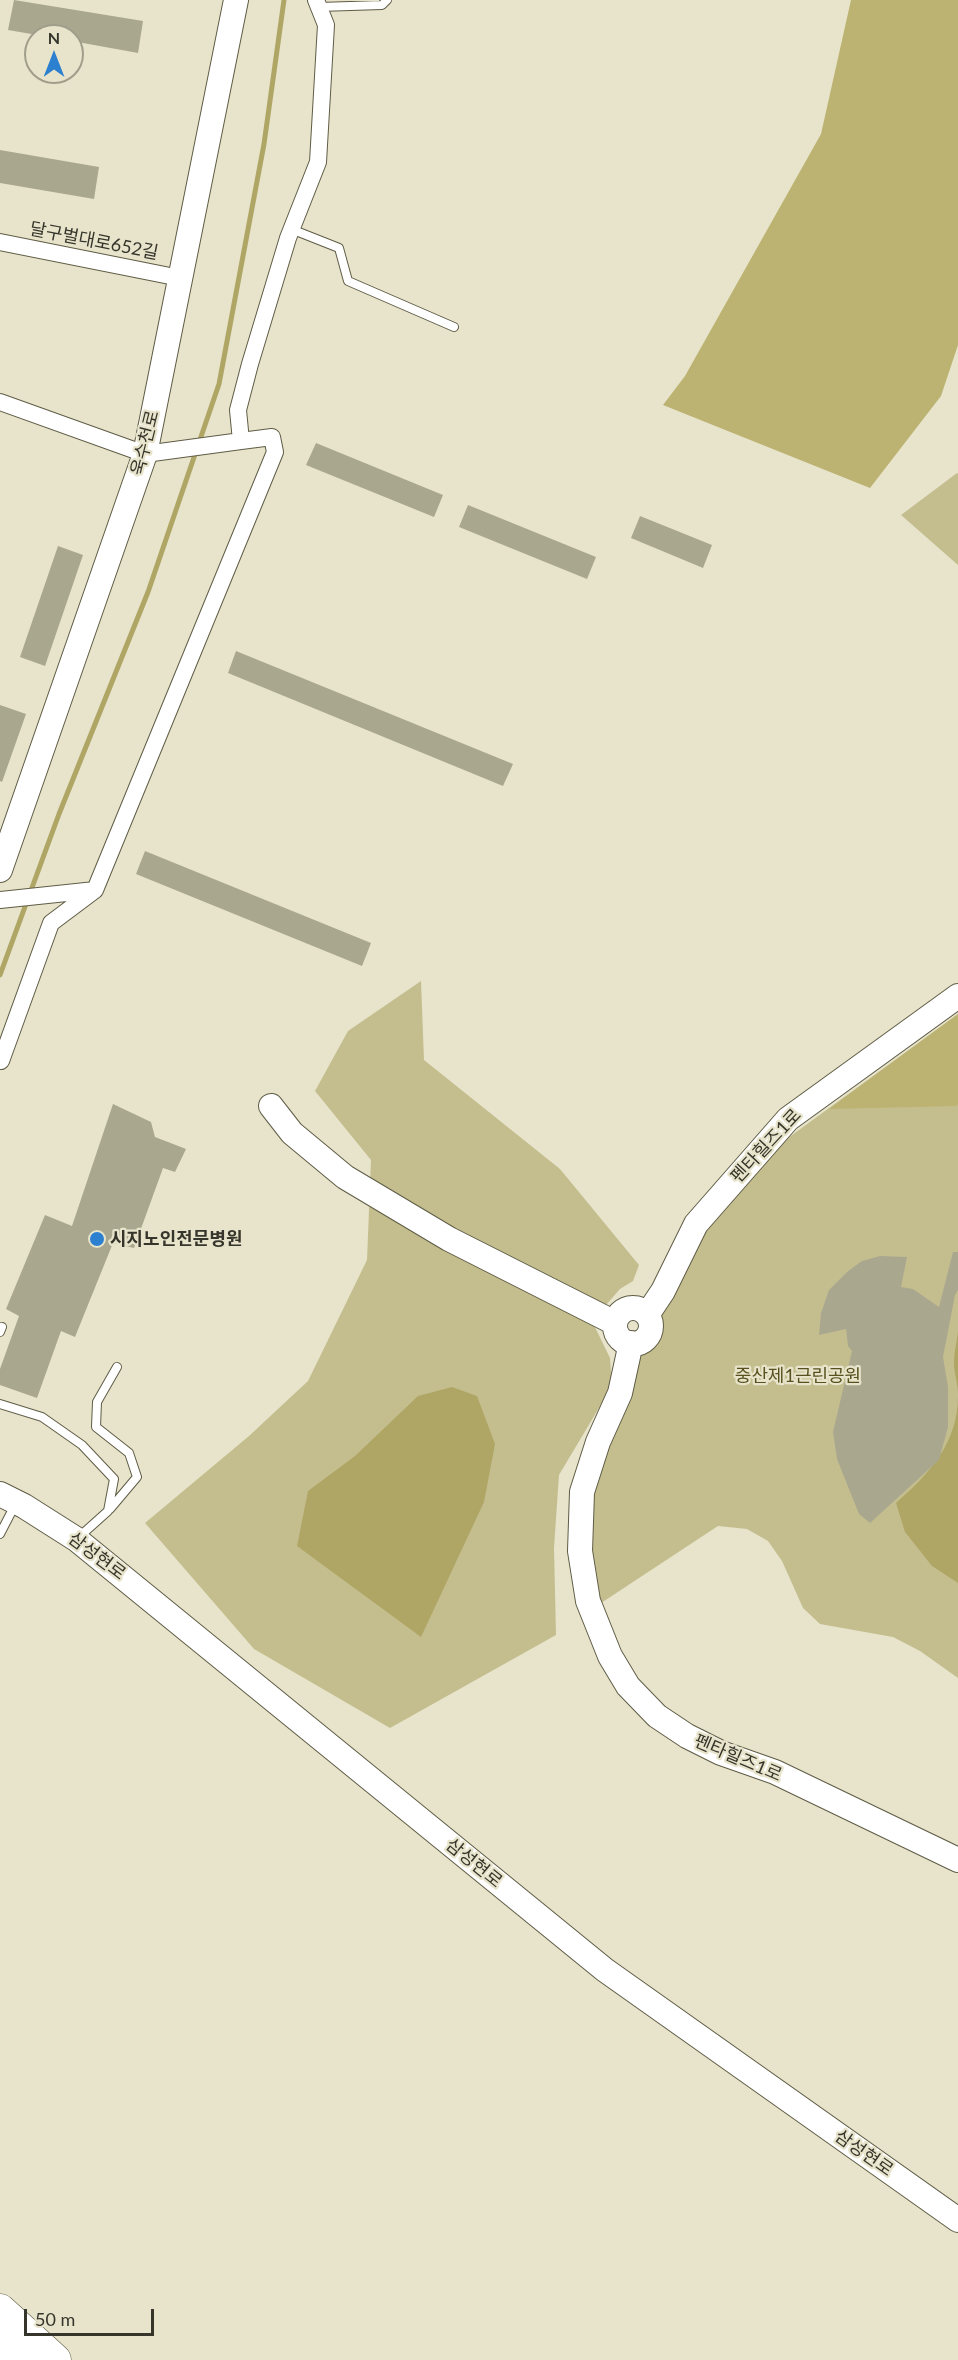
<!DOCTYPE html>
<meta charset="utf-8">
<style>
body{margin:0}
#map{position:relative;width:958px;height:2360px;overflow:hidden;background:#e7e4cb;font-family:Lato,sans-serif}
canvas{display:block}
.north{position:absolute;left:24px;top:24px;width:60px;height:60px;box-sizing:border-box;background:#e7e4cb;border:2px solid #a09e8b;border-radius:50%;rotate:0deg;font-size:16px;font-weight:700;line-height:24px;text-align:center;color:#36352b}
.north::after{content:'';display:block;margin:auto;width:21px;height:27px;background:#2d80cf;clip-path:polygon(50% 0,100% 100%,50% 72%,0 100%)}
.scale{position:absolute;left:24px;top:2309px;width:130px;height:27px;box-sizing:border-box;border:3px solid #36352b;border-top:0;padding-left:8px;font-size:18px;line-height:21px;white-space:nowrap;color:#36352b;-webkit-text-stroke:4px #e7e4cb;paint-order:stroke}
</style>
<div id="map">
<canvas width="958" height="2360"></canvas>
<div class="north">N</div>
<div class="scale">50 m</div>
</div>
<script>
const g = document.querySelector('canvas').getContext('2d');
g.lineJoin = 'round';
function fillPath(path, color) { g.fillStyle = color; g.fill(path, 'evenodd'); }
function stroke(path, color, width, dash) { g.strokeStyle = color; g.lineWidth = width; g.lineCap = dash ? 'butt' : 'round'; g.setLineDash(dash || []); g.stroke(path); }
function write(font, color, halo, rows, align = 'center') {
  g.font = font + ' Lato,"Noto Sans KR",sans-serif'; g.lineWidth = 4.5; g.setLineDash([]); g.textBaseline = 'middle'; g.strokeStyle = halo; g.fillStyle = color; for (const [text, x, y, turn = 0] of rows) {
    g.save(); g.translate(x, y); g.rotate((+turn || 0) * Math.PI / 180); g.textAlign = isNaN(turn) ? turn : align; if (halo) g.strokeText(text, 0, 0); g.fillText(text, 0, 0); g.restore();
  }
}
const green = new Path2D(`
 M957 473 958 474V565L901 515Z
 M421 981 424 1060 560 1169 639 1265 633 1281 620 1289 592 1321 610 1358 612 1386 559 1475 554 1548 556 1635 390 1728 254 1649 145 1523 249 1436 308 1381 367 1260 371 1160 315 1091 348 1031Z
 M958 1014V1678L920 1651 893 1637 820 1624 803 1608 782 1561 768 1541 747 1529 718 1526 592 1609 582 1492 631 1343 647 1315 740 1173Z`);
const forest = new Path2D(`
 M851 0H958V345L941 396 870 488 663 405 685 376 821 134Z
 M958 1014V1104L956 1106 829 1109Z`);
const water = new Path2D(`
 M958 1331V1583L932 1566 905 1532 896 1503C930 1473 958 1443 958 1395 958 1384 954 1373 954 1363 954 1352 957 1341 958 1331Z
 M452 1387 477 1396 495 1444 484 1502 421 1637 297 1546 308 1491 355 1456 418 1396Z`);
const stream = new Path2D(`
 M0 975 59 814 148 592 219 384 264 144 284 0`);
const building = new Path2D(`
 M14 0 143 21 138 53 72 41V36H43L8 30Z
 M0 150 99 167 94 199 0 183Z
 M316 443 443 495 434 517 306 465Z
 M468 505 596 557 587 579 459 527Z
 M640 516 712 545 703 568 631 538Z
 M58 546 83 555 45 666 20 657Z
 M236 651 513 764 503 786 228 673Z
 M0 705 26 714 2 782 0 781Z
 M145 851 371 943 362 966 136 874Z
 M113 1104 151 1122 155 1137 186 1149 175 1172 163 1168 134 1248 113 1243 75 1337 61 1331 37 1398 0 1385V1369L19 1316 6 1309 45 1215 72 1226Z
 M953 1252H958V1290L955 1295 943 1357 948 1387V1427L939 1460 870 1523 859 1514 837 1459 833 1432 852 1351 848 1346 846 1329 819 1335 821 1313 829 1290 847 1272 862 1261 880 1256 907 1257 901 1287 913 1289 939 1307Z`);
const lane = new Path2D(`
 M319 7 382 5 387 0
 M291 229 339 248 348 281 454 327
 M0 1332 2 1327
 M0 1404 42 1417 82 1445 114 1479 108 1511 79 1537
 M110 1509 137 1477 129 1453 96 1427 97 1402 117 1367
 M0 1534 15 1505`);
const street = new Path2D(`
 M0 242 180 278
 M0 402 145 454 241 441
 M0 900 95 890
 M1 1061 51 923 95 890 275 452 272 437 241 441 238 410 250 364 288 238 318 162 326 25 316 0`);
const secondary = new Path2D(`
 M0 870 145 454 236 0
 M271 1106 292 1133 345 1177 449 1239 615 1323
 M615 1326a18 18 0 1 1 36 0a18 18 0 1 1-36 0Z
 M647 1315 663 1291 696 1224 788 1119 958 996
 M631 1343 620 1393 598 1442 582 1492 580 1551 588 1601 610 1656 628 1686 657 1716 687 1736 721 1753 775 1772 958 1860
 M0 1494 24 1506 76 1539 605 1970 958 2220`);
const highway = new Path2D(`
 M0 2310 55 2360
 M0 2346 15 2360`);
const markers = [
 [97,1239,8,"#2d80cf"]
];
const streetNames = [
 ["달구벌대로652길",94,241,11],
 ["욱수천로",145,443,-76],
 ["펜타힐즈1로",766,1146,-47],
 ["삼성현로",97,1556,37],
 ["펜타힐즈1로",738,1758,23],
 ["삼성현로",474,1863,39],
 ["삼성현로",864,2153,35]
];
const poiNames = [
 ["시지노인전문병원",110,1239]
];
const parkNames = [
 ["중산제1근린공원",798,1376]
];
fillPath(green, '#c4be8f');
fillPath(forest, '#bcb271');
fillPath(water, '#afa665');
stroke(stream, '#afa665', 5);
fillPath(building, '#aaa78f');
stroke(lane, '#5f5c46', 10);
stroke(street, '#5f5c46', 18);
stroke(secondary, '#5f5c46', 26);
stroke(highway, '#5f5c46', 33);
stroke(lane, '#fff', 8);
stroke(street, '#fff', 16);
stroke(secondary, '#fff', 24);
stroke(highway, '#fff', 32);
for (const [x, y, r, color] of markers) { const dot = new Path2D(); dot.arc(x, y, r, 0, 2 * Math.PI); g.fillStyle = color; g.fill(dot); stroke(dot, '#e7e4cb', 2); }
write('18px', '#36352b', '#e7e4cb', streetNames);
write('bold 18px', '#36352b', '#e7e4cb', poiNames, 'left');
write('18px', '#58511f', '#e7e4cb', parkNames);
</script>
